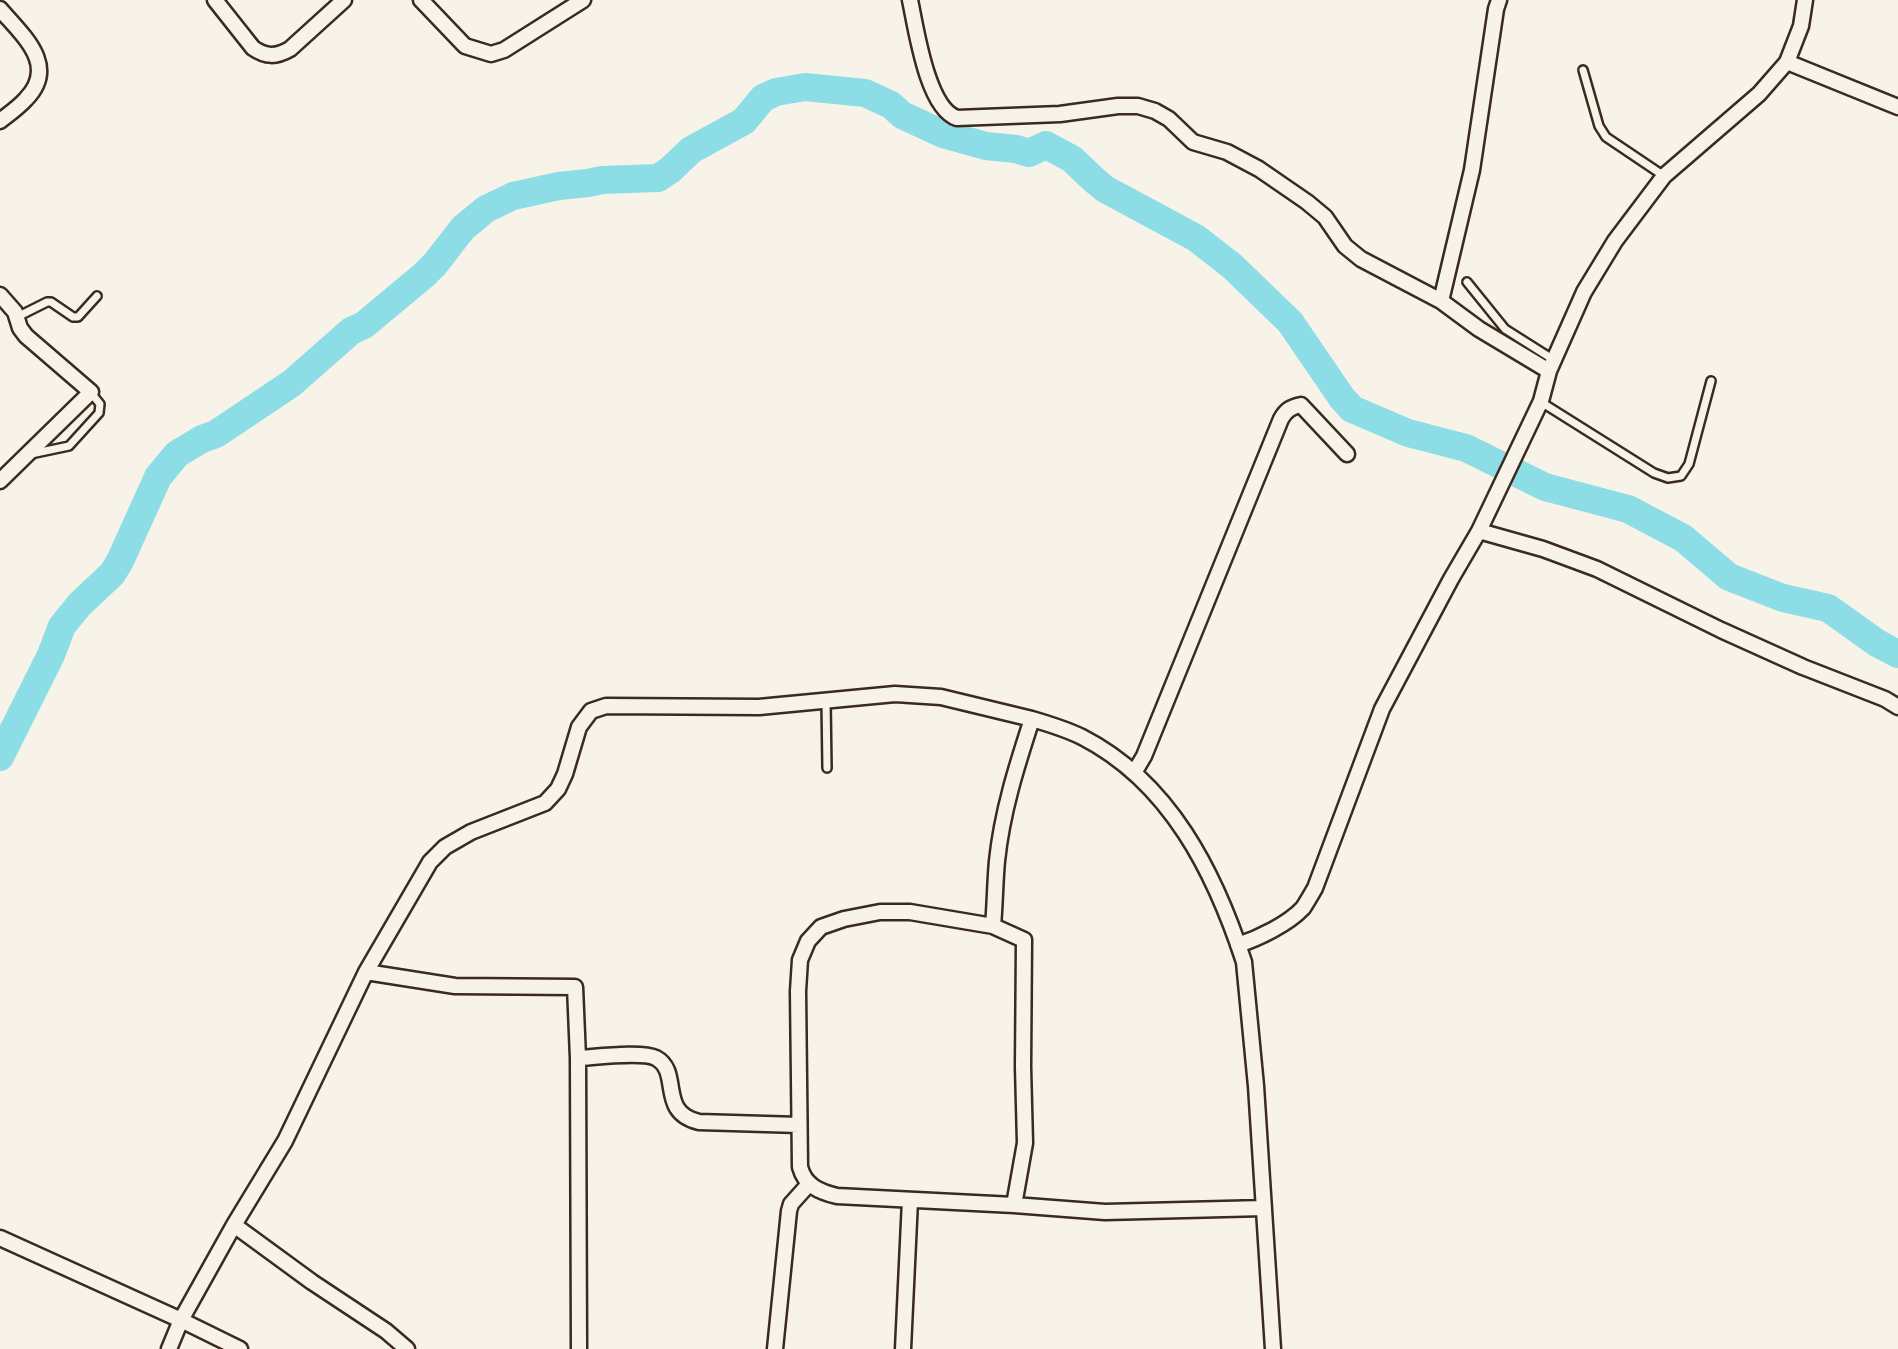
<!DOCTYPE html>
<style>
body{margin:0}
canvas{display:block;background:#f7f3e8}
</style>
<canvas width="1898" height="1349"></canvas>
<script>
const g = document.querySelector('canvas').getContext('2d');
g.lineJoin = 'round';
function stroke(path, color, width, dash) { g.strokeStyle = color; g.lineWidth = width; g.lineCap = dash ? 'butt' : 'round'; g.setLineDash(dash || []); g.stroke(path); }
const river = new Path2D(`
 M0 757 51 655 62 626 80 604 112 574 120 561 158 477 177 454 202 439 216 434 292 383 351 331 364 325 424 275 435 264 463 228 486 209 513 196 559 186 588 183 602 180 658 178 670 170 691 150 744 121 763 98 776 92 805 87 865 93 891 105 902 115 943 134 986 146 1016 149 1029 153 1046 145 1072 159 1093 179 1105 189 1196 238 1232 266 1290 322 1342 398 1352 409 1408 433 1466 448 1545 487 1628 509 1683 538 1729 577 1783 598 1828 608 1877 643 1898 654`);
const service = new Path2D(`
 M1583 70 1599 126 1606 137 1664 176
 M1467 282 1505 329 1554 360
 M17 317 47 302H51L73 317H78L97 296
 M1541 402 1654 473 1668 478 1681 476 1689 464 1711 381
 M31 454 69 446 99 413 100 404 91 393
 M826 701 827 768`);
const minor = new Path2D(`
 M215 0 253 48C266 57 276 57 290 49L344 0
 M421 0 465 46 491 54 504 50 583 0
 M910 0C916 28 927 108 957 118L1060 114 1118 106H1138L1155 111 1169 119 1193 142 1227 152 1259 169 1307 202 1325 217 1345 246 1361 259 1441 301 1479 329 1549 371
 M0 9C22 35 59 65 26 99 19 107 9 114 0 121
 M1787 62 1898 107
 M0 295 15 312 20 328 26 336 91 392 0 481
 M1441 301 1472 170 1496 9 1499 0
 M1479 531 1543 549 1597 569 1721 630 1803 667 1885 699 1898 707
 M1032 719C1049 724 1066 729 1082 737 1170 782 1215 873 1244 962L1256 1086 1273 1349
 M1134 773 1144 756 1281 419C1286 410 1291 407 1301 405L1347 454
 M993 926 910 912H880L844 919 821 927 808 941 800 960 798 991 800 1167C805 1186 820 1192 837 1196L1014 1205 1105 1212 1264 1208
 M1238 945C1259 938 1288 924 1303 908 1307 902 1311 895 1315 888L1382 709 1451 579 1479 531 1541 401 1549 371 1584 292 1615 241 1664 176 1759 94 1787 62 1801 26 1805 0
 M366 972 455 986 575 987 578 1058 579 1349
 M578 1058C596 1057 642 1051 656 1058 682 1072 657 1112 699 1122L799 1125
 M234 1225 312 1282 386 1331 407 1349
 M0 1238 181 1320 240 1349
 M169 1349 181 1320 234 1225 285 1141 366 972 430 862 445 847 471 832 545 803 558 789 565 774 579 727 591 711 606 706 759 707 895 694 941 697 1032 719C1017 765 1002 812 997 861 995 882 995 904 993 926L1024 940 1023 1067 1025 1143 1014 1205
 M775 1349 789 1211 791 1204 809 1184
 M903 1349 910 1200`);
stroke(river, '#8cdde6', 28);
stroke(service, '#3b2a1e', 12);
stroke(minor, '#3b2a1e', 19);
stroke(service, '#f7f3e8', 7);
stroke(minor, '#f7f3e8', 14);
</script>
